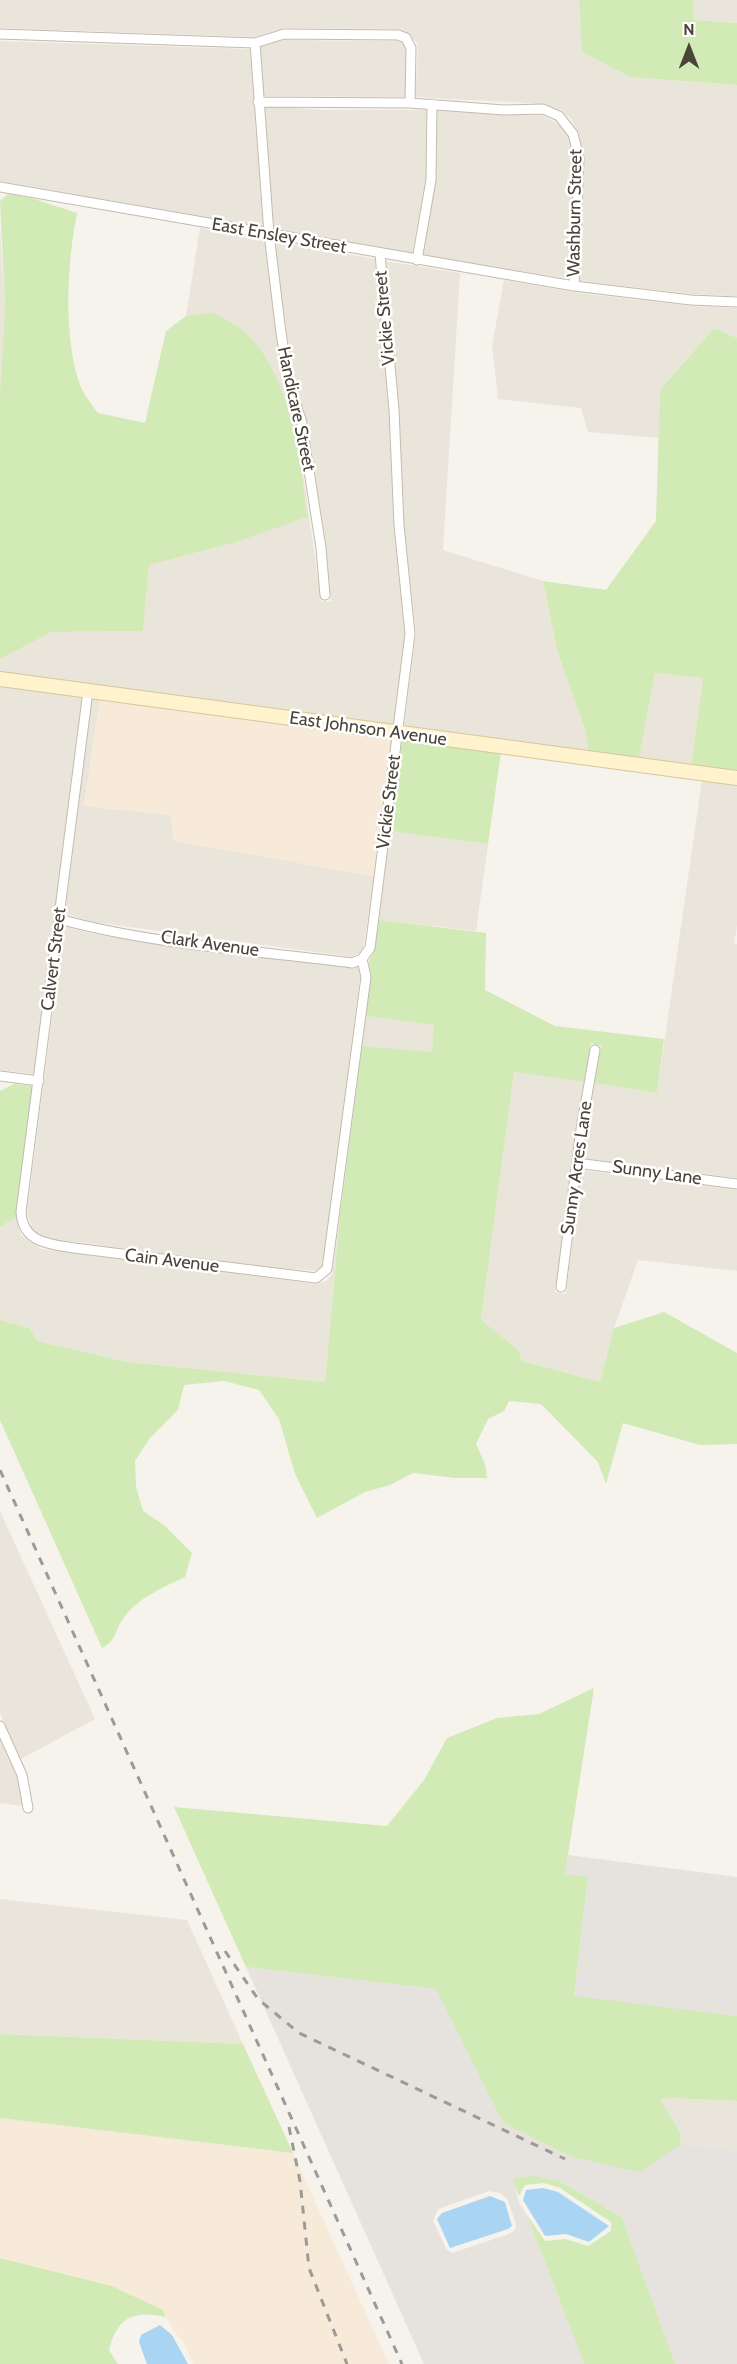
<!DOCTYPE html>
<style>
body{margin:0}
#map{position:relative;width:737px;height:2364px;overflow:hidden;background:#f6f3ec;font-family:Cabin,sans-serif}
canvas{display:block}
.north{position:absolute;left:659px;top:18px;width:60px;height:60px;-webkit-text-stroke:4px #fff;paint-order:stroke;rotate:0deg;font-size:16px;font-weight:700;line-height:24px;text-align:center;color:#4b4439}
.north::after{content:'';display:block;margin:auto;width:21px;height:27px;background:#4b4439;clip-path:polygon(50% 0,100% 100%,50% 72%,0 100%)}
</style>
<div id="map">
<canvas width="737" height="2364"></canvas>
<div class="north">N</div>
</div>
<script>
const g = document.querySelector('canvas').getContext('2d');
g.lineJoin = 'round';
function fillPath(path, color) { g.fillStyle = color; g.fill(path, 'evenodd'); }
function stroke(path, color, width, dash) { g.strokeStyle = color; g.lineWidth = width; g.lineCap = dash ? 'butt' : 'round'; g.setLineDash(dash || []); g.stroke(path); }
function write(font, color, halo, rows, align = 'center') {
  g.font = font + ' Cabin,sans-serif'; g.lineWidth = 5; g.setLineDash([]); g.textBaseline = 'middle'; g.strokeStyle = halo; g.fillStyle = color; for (const [text, x, y, turn = 0] of rows) {
    g.save(); g.translate(x, y); g.rotate((+turn || 0) * Math.PI / 180); g.textAlign = isNaN(turn) ? turn : align; if (halo) g.strokeText(text, 0, 0); g.fillText(text, 0, 0); g.restore();
  }
}
const residential = new Path2D(`
 M0 0H579L582 52 630 77 737 85V296L692 294 580 281 584 157 578 132 571 119 561 110 544 104 415 97 418 51 417 43 408 33 398 29 284 28 254 37 0 28Z
 M693 0H737V23L694 20Z
 M284 40 397 41 403 43 406 50 405 97 263 96 260 47Z
 M0 41 250 49 263 227 0 181Z
 M281 106 321 110H427L426 179 412 253 274 229 264 108Z
 M437 111 542 115 563 127 569 137 573 158 570 279 423 255 436 180Z
 M0 227 5 307 0 391Z
 M200 228 264 240 282 379 296 421 321 602 331 601 326 547 306 418 292 377 275 241 375 259 389 411 394 526 405 634 394 726 0 672V659L52 632 143 631 149 565 233 543 214 312 186 316Z
 M385 261 460 273 443 550 543 581 557 651 586 732 588 752 404 728 416 633 404 525 399 410Z
 M504 280 578 293 691 306 737 308V338L714 328 660 390 659 438 588 432 581 408 498 399 492 346Z
 M655 673 703 678 691 766 639 759Z
 M0 685 82 696 34 1074 0 1070Z
 M92 698 100 699 84 806 171 815 174 841 374 876 363 951 352 957 93 922 65 914Z
 M702 780 737 784V926L734 943 737 944V1178L582 1158 594 1083 657 1093Z
 M390 831 488 844 476 931 379 920Z
 M64 926 92 934 185 947 359 967 360 976 331 1206 322 1267 319 1271 276 1268 75 1242 43 1237 33 1230 27 1212Z
 M366 1016 435 1025 432 1053 362 1046Z
 M514 1072 584 1082 555 1292 566 1294 581 1170 737 1190V1271L638 1260 614 1328 600 1382 522 1361 518 1350 481 1321Z
 M340 1216 325 1382 128 1362 37 1341 30 1328 0 1320V1227L16 1217 21 1235 41 1249 316 1284 326 1281 332 1275Z
 M0 1511 95 1719 21 1759 0 1713Z
 M0 1738 17 1778 23 1806 0 1803Z
 M0 1899 187 1920 243 2044 0 2034Z
 M669 2098 737 2101V2150L681 2144 680 2132 659 2100Z`);
const commercial = new Path2D(`
 M100 699 392 738 374 876 174 841 171 815 84 806Z
 M0 2118 293 2153 389 2364H193L186 2346 172 2328 163 2310 112 2286 0 2258Z`);
const industrial = new Path2D(`
 M568 1855 737 1877V2016L574 1997 588 1877 565 1874Z
 M246 1967 437 1989 503 2123 571 2157 640 2171 681 2144 737 2150V2364H675L622 2217 559 2181 513 2179 519 2203 527 2215 584 2364H424ZM489 2191 500 2193 507 2198 516 2224 515 2230 509 2234 452 2253 447 2250 433 2221 438 2209Z`);
const green = new Path2D(`
 M579 0H693L694 20 737 23V85L630 77 582 52Z
 M8 194 31 198 77 213C67 263 63 337 80 385 84 395 92 405 98 413L145 423 166 331 186 316 213 312C224 319 240 326 248 335 292 381 300 457 307 517L233 543 149 565 143 631 52 632 0 659V391L5 307 0 201Z
 M714 328 737 338V772L691 766 703 678 655 673 639 759 588 752 586 732 557 651 543 581 606 590 656 521 660 390Z
 M402 740 501 752 488 844 390 831Z
 M379 920 486 933 485 990 555 1026 664 1039 657 1093 594 1083 601 1046 591 1043 584 1082 514 1072 481 1320 518 1350 522 1361 600 1382 614 1328 664 1312 737 1353V1444L700 1445 623 1423 606 1484 598 1462 541 1404 509 1401 504 1411 488 1419 476 1444 485 1464 487 1478H456L413 1473 390 1485 365 1492 317 1518 295 1474 279 1419 259 1390 224 1381 184 1385 178 1410 150 1438 135 1461 136 1487 143 1511 164 1525 192 1553 185 1577C164 1587 141 1596 126 1615 115 1627 118 1640 102 1648L0 1420V1320L30 1328 37 1341 128 1362 325 1382 340 1216 362 1046 432 1052 434 1025 366 1016 371 977 369 961 375 949Z
 M14 1084 33 1086 16 1217 0 1227V1091Z
 M594 1688 565 1874 588 1877 574 1996 737 2016V2101L669 2098 660 2100 680 2132 681 2144 640 2172 571 2157 503 2123 436 1989 246 1967 174 1807 387 1826 424 1780 447 1738 497 1718 539 1714Z
 M0 2034 243 2044 293 2153 0 2118Z
 M531 2176 559 2181 622 2217 675 2364H584L527 2215 545 2241 565 2239 588 2246 611 2231V2222L560 2188 544 2183 525 2185 519 2196 512 2179Z
 M0 2258 112 2286 163 2310 166 2317C134 2310 117 2317 109 2350L118 2364H0Z`);
const water = new Path2D(`
 M543 2188 558 2192 609 2226 589 2242 566 2234 545 2236 523 2200 526 2190Z
 M490 2196 505 2202 512 2226 508 2229 450 2248 437 2219 442 2213Z
 M160 2325 172 2335 188 2364H147L139 2342 141 2335Z`);
const minor = new Path2D(`
 M0 34 255 43 284 34 398 35 406 38 411 48 410 103
 M255 43 269 234 281 333 290 389 301 419 321 548 325 595
 M258 102 410 103 504 110 543 109 559 116 573 134 579 158 574 286
 M0 187 574 286 691 300 737 302
 M417 260 431 180 432 104
 M88 691 21 1212C23 1243 49 1244 74 1248L316 1278 327 1269 366 977 362 959
 M59 919C149 944 258 951 352 963L362 959
 M362 959 370 948 410 634 399 525 394 410 380 254
 M0 1076 39 1081
 M577 1163 737 1184
 M561 1287 581 1129 595 1050
 M0 1726 22 1775 28 1808`);
const secondary = new Path2D(`
 M0 679 737 778`);
const rail = new Path2D(`
 M0 1470 402 2364
 M225 1951 258 1999 299 2033 565 2159
 M289 2127 300 2181 309 2268 347 2364`);
const streetNames = [
 ["Washburn Street",575,213,-89],
 ["East Ensley Street",279,236,10],
 ["Vickie Street",385,318,-95],
 ["Handicare Street",296,409,78],
 ["East Johnson Avenue",368,729,8],
 ["Vickie Street",389,802,-83],
 ["Clark Avenue",210,944,8],
 ["Calvert Street",54,959,-83],
 ["Sunny Acres Lane",577,1168,-82],
 ["Sunny Lane",657,1173,8],
 ["Cain Avenue",172,1261,7]
];
fillPath(residential, '#eae5da');
fillPath(commercial, '#f7ead8');
fillPath(industrial, '#e6e2dd');
fillPath(green, '#d2eab5');
fillPath(water, '#a9d4f2');
stroke(minor, '#c2bbae', 11);
stroke(secondary, '#d6c79b', 16);
stroke(minor, '#fff', 9);
stroke(secondary, '#fff3cd', 14);
stroke(rail, '#9a9a9a', 3, [8, 8]);
write('18px', '#4b4439', '#fff', streetNames);
</script>
